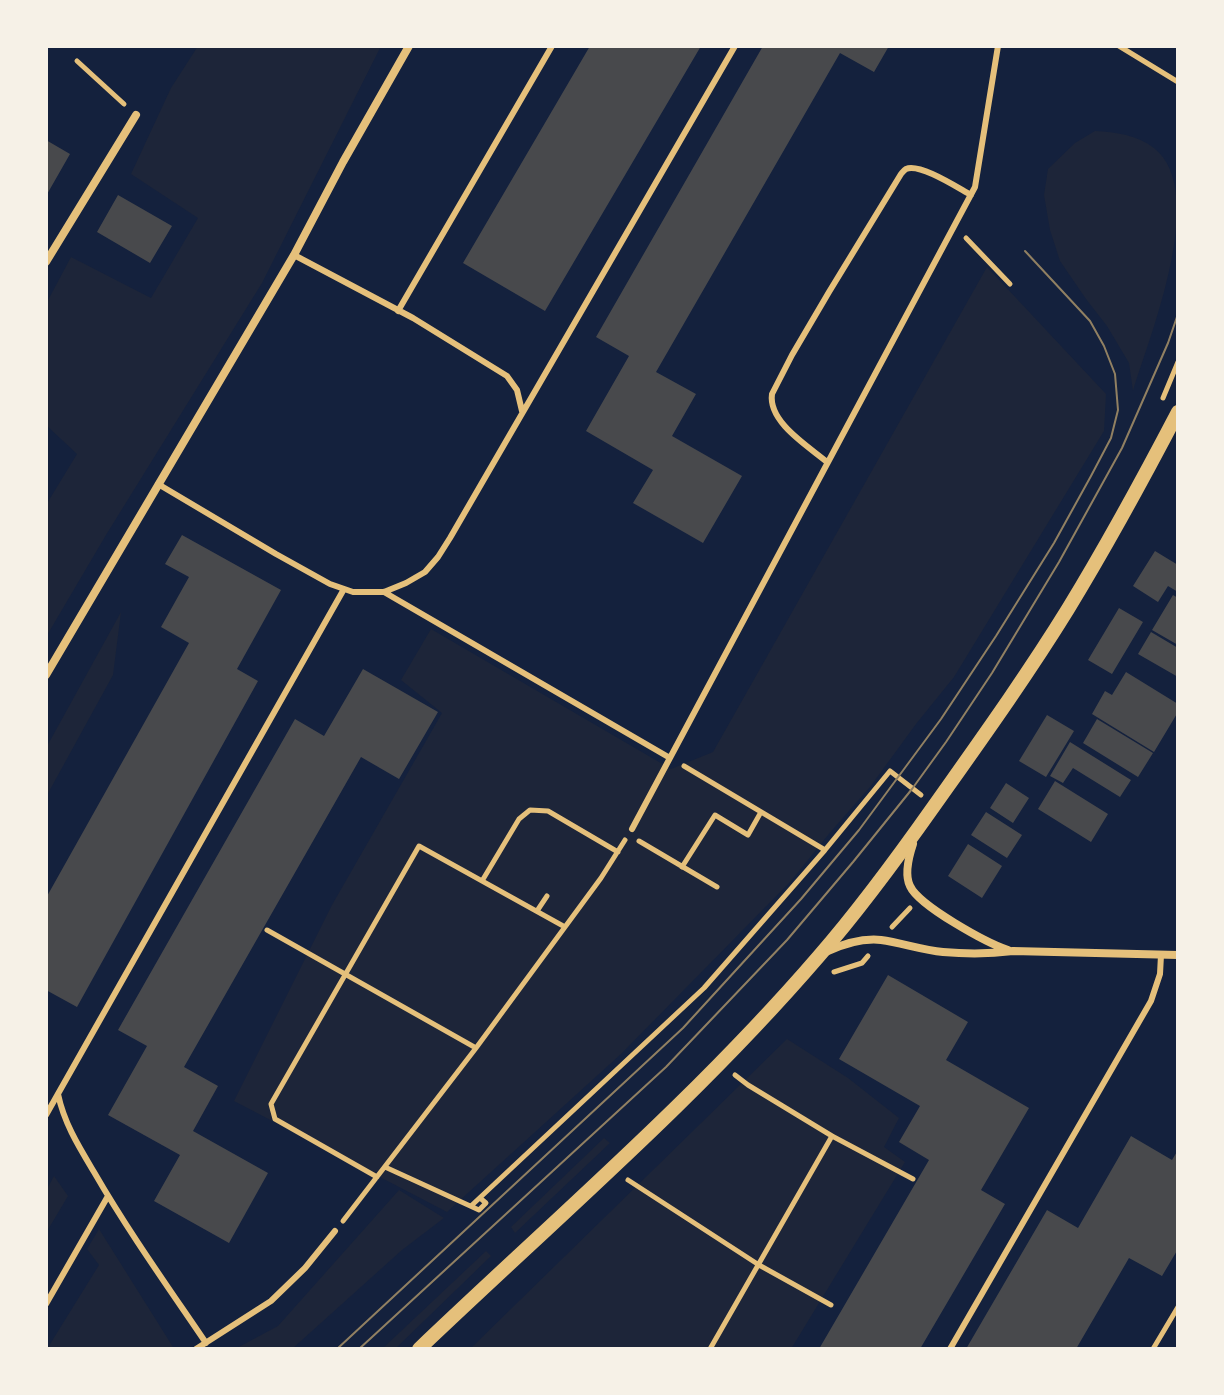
<!DOCTYPE html>
<style>
body{margin:0}
#map{position:relative;width:1224px;height:1395px;overflow:hidden;background:#14213d;font-family:Ubuntu,sans-serif}
canvas{display:block}
.frame{position:absolute;inset:0;border:48px solid #f6f1e7;pointer-events:none}
</style>
<div id="map">
<canvas width="1224" height="1395"></canvas>
<div class="frame"></div>
</div>
<script>
const g = document.querySelector('canvas').getContext('2d');
g.lineJoin = 'round';
function fillPath(path, color) { g.fillStyle = color; g.fill(path, 'evenodd'); }
function stroke(path, color, width, dash) { g.strokeStyle = color; g.lineWidth = width; g.lineCap = dash ? 'butt' : 'round'; g.setLineDash(dash || []); g.stroke(path); }
const green = new Path2D(`
 M198 46H381L262 283 106 535 46 637V505L77 454 46 425V304L71 257 151 298 198 218 131 174 171 88Z
 M1095 131C1116 132 1137 135 1154 148 1209 192 1150 335 1133 391L1129 363 1107 326 1086 299 1060 261 1050 230 1044 195 1048 169 1075 143Z
 M987 267 1106 394 1104 431 954 677 916 724 870 787 828 835 791 881 621 1054 447 1212 234 1101 332 905 442 713 401 680 431 629 671 769 713 752Z
 M121 612 113 675 46 797V748Z
 M787 1039 848 1078 899 1118 884 1147 905 1162 791 1349H470Z
 M604 1138 610 1143 515 1233 511 1227Z
 M54 1176 68 1196 46 1233V1191Z
 M399 1190 444 1218 402 1250 292 1349H235L278 1326Z
 M99 1229 173 1347 170 1349H47L99 1265 87 1249Z
 M486 1251 491 1256 395 1349H382Z`);
const building = new Path2D(`
 M590 46H701L545 311 463 263Z
 M763 46H889L874 72 840 53 656 372 696 394 672 436 742 476 703 543 633 503 653 470 586 431 629 356 596 337Z
 M46 140 70 154 46 196Z
 M118 195 172 226 150 263 97 232Z
 M182 535 281 590 237 669 258 681 77 1007 46 990V898L189 643 161 627 189 577 165 564Z
 M1155 551 1178 565V592L1168 586 1158 602 1133 586Z
 M1173 595 1178 598V645L1152 630Z
 M1119 608 1143 622 1112 674 1088 660Z
 M1151 632 1178 648V677L1138 654Z
 M363 669 438 712 399 779 361 757 184 1067 218 1086 193 1131 268 1173 229 1243 154 1201 180 1155 108 1115 147 1046 118 1030 295 719 324 736Z
 M1126 672 1178 704V712L1154 752 1092 714 1105 691 1112 695Z
 M1047 715 1074 731 1046 777 1019 761Z
 M1097 719 1153 753 1138 777 1083 743Z
 M1070 742 1131 780 1120 797 1073 768 1063 783 1050 776Z
 M1055 781 1108 814 1091 842 1038 809Z
 M1006 783 1029 798 1013 823 990 808Z
 M986 812 1022 835 1007 858 971 835Z
 M968 844 1002 866 982 898 948 876Z
 M888 975 968 1022 946 1060 1029 1108 981 1190 1005 1204 920 1349H819L929 1160 899 1142 920 1106 839 1059Z
 M1131 1136 1172 1160 1178 1150V1249L1162 1276 1129 1258 1076 1349H966L1047 1210 1078 1228Z`);
const path = new Path2D(`
 M1119 46 1178 82
 M77 61 124 104
 M966 238 1010 284
 M1163 398 1178 362
 M684 766 825 850 890 771 921 795
 M639 841 717 887
 M682 867 715 815 748 835 761 812
 M482 881 519 819 530 810 548 811 618 852
 M537 911 547 896
 M892 927 910 908
 M267 930 476 1048
 M834 972 862 963 868 956
 M735 1075 748 1085 832 1136
 M385 1167 479 1210 486 1203 480 1198
 M377 1177 275 1119 271 1104 419 846 565 927
 M628 1180 759 1265 831 1305
 M471 1206 704 988 825 850
 M343 1221 476 1048 601 878 625 840
 M710 1349 832 1136 913 1179
 M1153 1349 1178 1307`);
const service = new Path2D(`
 M294 255 413 318 507 376 517 390 522 411
 M398 311 552 46
 M827 462C808 446 768 422 772 394L792 355 829 292 901 174C903 172 904 170 906 169 920 163 958 188 971 195
 M158 484 276 554 330 584 353 592H384L406 583 425 572 438 557 450 538 735 46
 M384 592 670 758
 M632 829 975 187 998 46
 M58 1094C64 1123 79 1147 94 1172 128 1231 168 1287 206 1343
 M46 1115 344 589
 M46 1304 108 1196
 M196 1349 271 1301 305 1268 335 1231
 M950 1349 1151 1001 1160 974 1161 955`);
const minor = new Path2D(`
 M46 262 136 115
 M46 675 294 255 343 162 409 46
 M913 844C909 856 904 874 910 886 919 906 987 943 1008 950
 M826 952C843 944 862 938 881 940 902 943 922 950 943 952 966 954 990 954 1013 951L1178 955`);
const tertiary = new Path2D(`
 M419 1349C554 1220 697 1098 819 956 860 909 898 857 934 806 980 741 1026 677 1068 609 1107 545 1143 479 1178 412`);
const tram = new Path2D(`
 M337 1349 683 1028 801 899 859 830 941 719 996 636 1054 543 1091 476 1111 438 1118 410 1115 374 1104 346 1090 321 1025 251
 M359 1349 666 1067 787 940 853 862 912 789 946 742 992 673 1059 562 1122 448 1168 343 1178 314`);
fillPath(green, '#1d2539');
fillPath(building, '#48494c');
stroke(path, '#e5c07b', 5);
stroke(service, '#e5c07b', 6);
stroke(minor, '#e5c07b', 8);
stroke(tertiary, '#e5c07b', 14);
stroke(tram, '#918062', 2);
</script>
